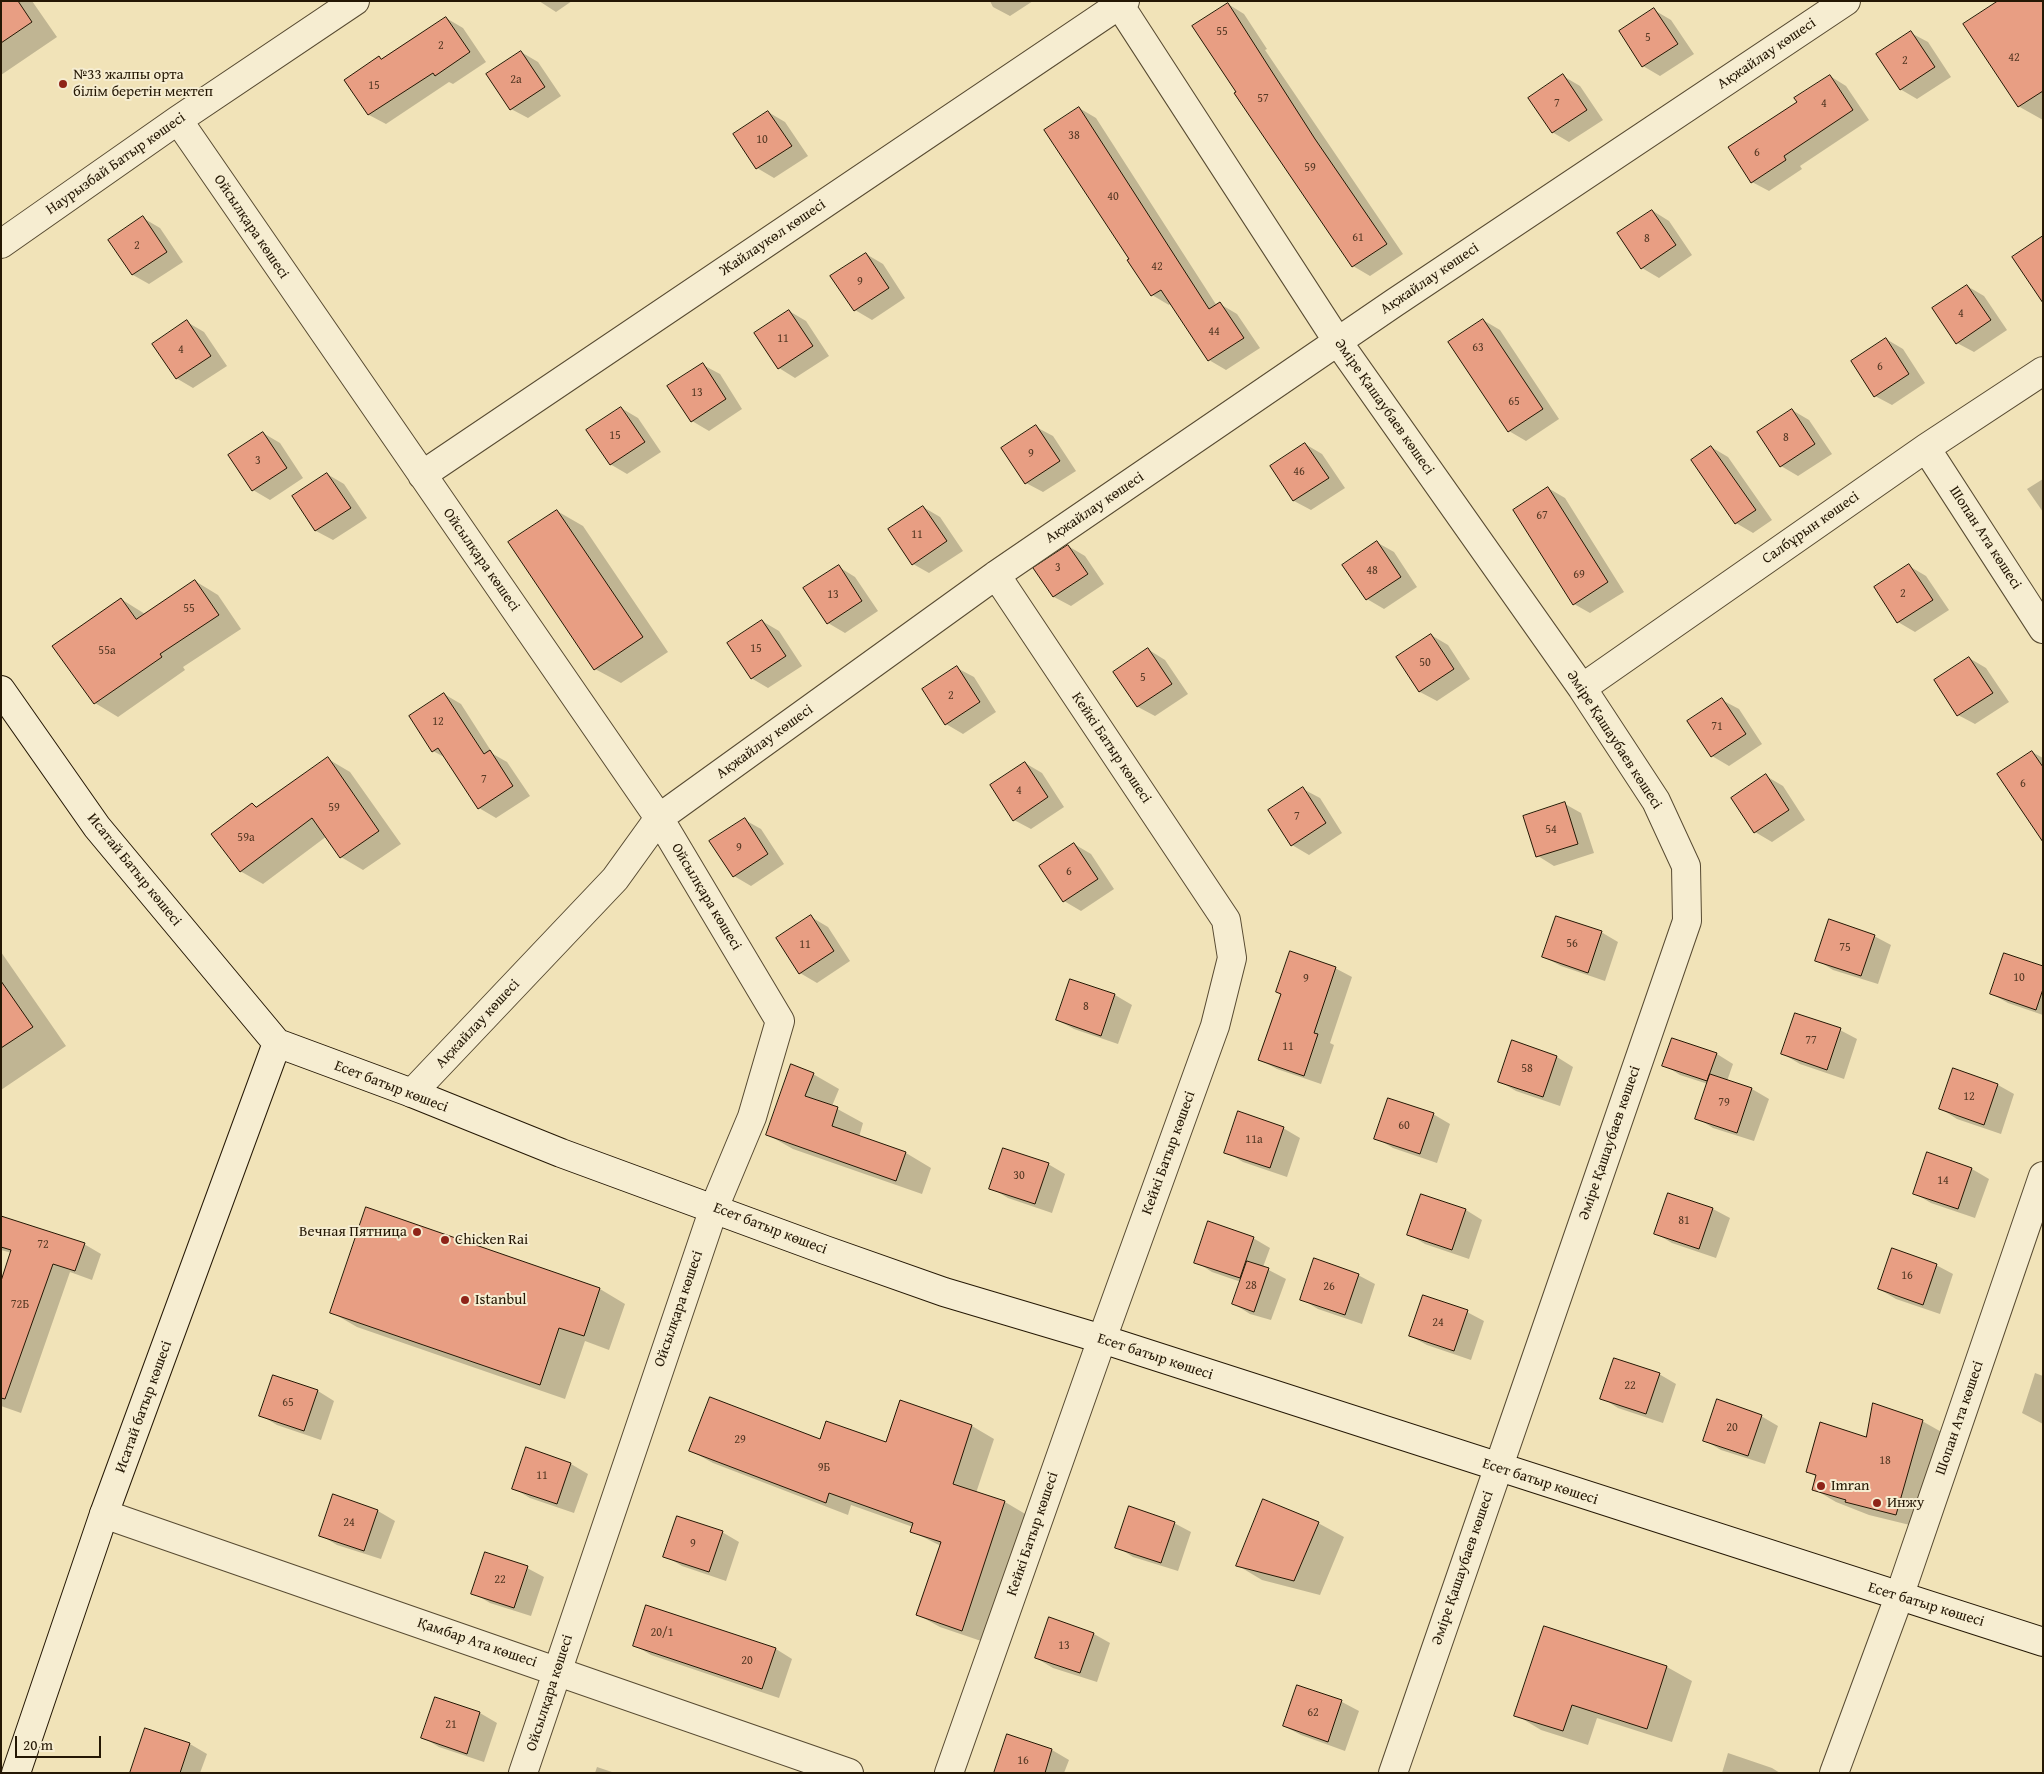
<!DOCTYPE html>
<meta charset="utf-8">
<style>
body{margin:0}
#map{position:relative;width:2044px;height:1774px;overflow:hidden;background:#f1e3b8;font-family:"Gentium Book Plus",serif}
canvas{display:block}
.frame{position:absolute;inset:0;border:2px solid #241704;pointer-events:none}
.scale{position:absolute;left:15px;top:1736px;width:86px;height:22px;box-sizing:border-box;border:2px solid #241704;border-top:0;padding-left:6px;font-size:15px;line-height:18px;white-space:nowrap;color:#241704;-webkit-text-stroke:4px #f6edd1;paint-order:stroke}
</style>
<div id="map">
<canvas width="2044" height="1774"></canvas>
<div class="frame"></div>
<div class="scale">20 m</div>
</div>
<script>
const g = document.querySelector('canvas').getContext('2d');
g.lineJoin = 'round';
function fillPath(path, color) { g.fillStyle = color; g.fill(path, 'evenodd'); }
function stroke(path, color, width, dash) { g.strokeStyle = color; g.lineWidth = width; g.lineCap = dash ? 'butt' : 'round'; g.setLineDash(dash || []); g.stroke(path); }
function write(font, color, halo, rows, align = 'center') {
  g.font = font + ' "Gentium Book Plus",serif'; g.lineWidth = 4; g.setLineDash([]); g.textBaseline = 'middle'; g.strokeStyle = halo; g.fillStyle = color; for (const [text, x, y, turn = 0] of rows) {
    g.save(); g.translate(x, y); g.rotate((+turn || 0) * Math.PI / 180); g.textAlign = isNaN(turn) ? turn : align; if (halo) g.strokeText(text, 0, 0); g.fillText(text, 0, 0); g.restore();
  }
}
const shadow = new Path2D(`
 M1 1H32L57 37 1 75Z
 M539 1H572L556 12Z
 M990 1H1033L1010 16 993 7Z
 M2043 1V120L2018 106Z
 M1228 4 1244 14 1267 49 1265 50 1403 254 1370 276 1353 266 1238 92Z
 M1654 10 1671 20 1694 54 1660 76 1643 66 1620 32Z
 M446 18 463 28 486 62 453 84 449 82 386 124 369 115 379 58 383 60Z
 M1911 33 1928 42 1951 77 1917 99 1900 89Z
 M521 52 538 62 561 96 528 118 511 109Z
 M1563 76 1580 86 1603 120 1569 142 1552 132Z
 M1830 76 1846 86 1869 120 1800 166 1802 169 1769 191 1752 182 1799 102Z
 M1079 108 1096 118 1217 306 1220 304 1237 314 1260 348 1226 370 1209 360 1171 303 1169 305 1152 295 1131 259Z
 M768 112 785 122 808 156 774 178 757 168 734 134Z
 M1653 211 1669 221 1692 255 1659 278 1642 268Z
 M143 218 160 228 183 262 149 284 133 275Z
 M866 254 883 264 905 298 872 320 855 310Z
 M1967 286 1984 296 2007 330 1974 352 1957 343Z
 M789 311 806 321 829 356 795 378 779 368Z
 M1483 320 1500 330 1559 419 1526 441 1509 431Z
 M187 322 204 332 227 366 193 388 176 378Z
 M1886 339 1903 349 1925 383 1892 405 1875 396Z
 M703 365 720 374 742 409 709 431 692 421Z
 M621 408 638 418 661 452 627 474 610 464Z
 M1792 410 1809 420 1832 454 1798 476 1781 466 1758 432Z
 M1036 427 1053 436 1076 471 1043 492 1026 483Z
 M263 433 280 443 303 478 270 500 253 490Z
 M1305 444 1322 454 1345 488 1311 510 1294 501 1271 466Z
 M1711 447 1728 457 1772 520 1753 533 1736 523 1692 460Z
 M327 474 344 484 367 518 333 540 316 531 293 496Z
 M2043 479V512L2027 489Z
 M1548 488 1565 498 1624 592 1590 613 1574 604Z
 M923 507 940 517 963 551 929 573 913 564Z
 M557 511 583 526 668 652 621 683 595 669Z
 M1378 543 1394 552 1417 587 1384 609 1367 599Z
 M1068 546 1085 556 1104 584 1071 606 1054 597 1035 569Z
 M1909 566 1926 576 1949 610 1915 632 1898 622Z
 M839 567 855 577 878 611 845 633 828 623 805 589Z
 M195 581 218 595 241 629 183 667 185 670 118 717 95 703 121 599 145 614Z
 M762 621 779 631 802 666 768 688 751 678Z
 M1431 635 1448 645 1470 679 1437 701 1420 692 1397 657Z
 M1149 650 1165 660 1188 694 1155 716 1138 707 1115 672Z
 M1969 658 1986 668 2009 702 1975 724 1958 715Z
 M957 668 974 677 996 712 963 734 946 724Z
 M444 694 461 704 493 754 507 762 530 796 496 818 479 808 446 758 433 751Z
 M1722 700 1739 709 1762 744 1729 766 1712 756Z
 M2032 752 2043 758V840Z
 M328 759 350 772 401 844 363 870 341 857 327 836 263 884 240 871 252 804 258 807Z
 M1025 763 1042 773 1064 807 1031 829 1014 820Z
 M1766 776 1783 786 1805 820 1772 842 1755 832 1732 798Z
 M1303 789 1320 798 1342 833 1309 855 1292 845 1269 811Z
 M1565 804 1581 813 1594 853 1554 866 1538 856Z
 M745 820 761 829 784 864 751 886 734 876Z
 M1074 844 1091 854 1114 889 1081 911 1064 901Z
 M811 917 828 927 850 961 817 983 800 973Z
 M1601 932 1618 942 1605 981 1561 966 1544 957Z
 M1874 936 1891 945 1878 984 1833 970 1817 960Z
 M1 952 66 1046 1 1090Z
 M2043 967V1015L2008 1003 1992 994Z
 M1335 968 1352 977 1330 1043 1334 1045 1321 1084 1277 1069 1260 1060Z
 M1070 980 1115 995 1132 1005 1118 1044 1074 1029 1057 1020Z
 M1840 1030 1857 1039 1844 1079 1800 1064 1783 1054Z
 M1673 1040 1717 1054 1733 1064 1727 1081 1752 1089 1769 1099 1754 1141 1713 1128 1697 1118 1708 1084 1680 1075 1664 1065Z
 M1557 1057 1573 1067 1560 1106 1516 1091 1499 1081Z
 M813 1074 839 1089 832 1106 863 1123 859 1137 906 1153 931 1168 922 1194 793 1149 768 1135Z
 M1998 1085 2014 1094 2001 1134 1957 1119 1941 1109Z
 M1433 1114 1450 1124 1437 1163 1393 1148 1376 1138Z
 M1283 1128 1300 1138 1287 1177 1243 1162 1226 1152Z
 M1928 1154 1972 1169 1989 1179 1975 1218 1931 1203 1914 1193Z
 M1048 1164 1065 1174 1052 1213 1008 1198 991 1188Z
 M1668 1194 1713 1209 1730 1218 1716 1258 1672 1243 1655 1233Z
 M1422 1195 1466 1210 1482 1220 1469 1259 1425 1244 1408 1234Z
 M367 1208 600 1289 625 1304 609 1350 585 1341 565 1399 357 1327 331 1312Z
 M1 1217 84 1244 101 1254 92 1280 70 1272 21 1413 1 1406V1285L12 1253 1 1250Z
 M1253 1238 1270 1248 1263 1267 1286 1279 1271 1320 1250 1314 1234 1304 1241 1282 1212 1272 1196 1262Z
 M1936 1265 1953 1274 1940 1314 1896 1299 1879 1289Z
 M1358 1275 1375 1284 1362 1324 1318 1309 1301 1299Z
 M1467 1312 1484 1321 1471 1360 1427 1345 1410 1336Z
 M2035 1373 2043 1376V1424L2022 1413Z
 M1659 1374 1676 1384 1663 1423 1618 1408 1602 1398Z
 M318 1391 334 1401 321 1440 277 1425 260 1415Z
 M901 1402 972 1426 994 1439 976 1493 1005 1502 1027 1515 984 1642 940 1627 918 1615 941 1546 911 1531 913 1527 851 1505 848 1515 713 1463 691 1451 821 1441 887 1443Z
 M1761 1416 1778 1426 1765 1464 1721 1450 1704 1440Z
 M1922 1421 1945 1434 1918 1527 1869 1515 1836 1502 1814 1489 1817 1477 1808 1472 1867 1439Z
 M527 1449 571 1464 588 1474 574 1513 530 1498 513 1488Z
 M334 1496 378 1511 395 1521 381 1559 337 1545 320 1535Z
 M1174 1523 1191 1532 1178 1571 1133 1557 1117 1547Z
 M1318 1523 1344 1537 1320 1595 1262 1580 1237 1565Z
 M722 1532 739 1542 726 1581 682 1566 665 1556Z
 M527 1568 544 1577 531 1616 490 1603 473 1593Z
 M1094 1634 1110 1643 1097 1682 1053 1668 1036 1658Z
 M634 1645 776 1649 792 1659 779 1698 651 1655Z
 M1667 1667 1692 1681 1672 1742 1597 1718 1588 1745 1541 1730 1516 1715Z
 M1298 1687 1342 1702 1359 1711 1345 1751 1301 1735 1284 1726Z
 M436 1699 480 1713 497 1723 484 1762 439 1747 422 1737Z
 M146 1730 190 1744 207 1754 200 1773H140Z
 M1008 1735 1052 1750 1069 1760 1064 1773H995Z
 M1728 1753 1772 1768 1780 1773H1722Z
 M597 1767 615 1773H595Z`);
const building = new Path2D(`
 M1 1H18L32 22 1 43Z
 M1998 1H2043V91L2018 107 1963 24Z
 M1228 3 1315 139 1387 244 1352 267 1234 93 1236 92 1192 26Z
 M1654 8 1678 44 1642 67 1619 31Z
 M446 17 470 52 435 76 433 73 368 115 344 80 379 56 381 59Z
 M1911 31 1935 67 1900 90 1876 54Z
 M521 51 545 87 510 110 486 74Z
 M1563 74 1587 110 1552 133 1528 98Z
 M1830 75 1853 110 1784 156 1786 160 1751 183 1728 147 1797 102 1794 98Z
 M1079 107 1209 309 1220 302 1244 338 1208 361 1161 290 1151 296 1127 260 1129 259 1044 130Z
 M768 111 792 146 756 169 733 134Z
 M1652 210 1676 245 1641 269 1617 233Z
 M143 216 167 252 132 275 108 240Z
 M2043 236V303L2012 257Z
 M866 253 889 288 854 311 830 276Z
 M1967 285 1991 320 1956 344 1932 308Z
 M789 310 813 346 778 369 754 333Z
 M1483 319 1543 409 1508 432 1448 342Z
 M187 320 211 356 176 379 152 344Z
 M1886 338 1909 374 1874 397 1851 361Z
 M703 363 726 399 691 422 667 386Z
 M621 407 645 442 610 465 586 430Z
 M1792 409 1815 444 1780 467 1757 432Z
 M1036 425 1060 461 1025 484 1001 448Z
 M263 432 287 468 252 491 228 455Z
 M1305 443 1329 478 1293 501 1270 466Z
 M1711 446 1756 510 1735 524 1691 460Z
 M327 473 351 508 315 531 292 496Z
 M1548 487 1608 582 1573 605 1513 510Z
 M923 506 947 541 912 565 888 529Z
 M557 510 643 637 594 670 508 542Z
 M1377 541 1401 577 1366 600 1342 565Z
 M1068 545 1088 574 1053 597 1033 568Z
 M1909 564 1933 600 1897 623 1874 587Z
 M839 565 862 601 827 624 803 588Z
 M195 580 219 615 160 654 162 657 94 704 52 646 121 598 136 619Z
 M762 620 786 656 751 679 727 643Z
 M1431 634 1454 669 1419 692 1396 657Z
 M1148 648 1172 684 1137 707 1113 672Z
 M1969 657 1993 693 1957 716 1934 680Z
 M957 666 980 702 945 725 922 689Z
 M444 693 484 754 490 750 513 786 478 809 438 748 432 752 409 716Z
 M1722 698 1746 734 1711 757 1687 721Z
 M2032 751 2043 767V842L1997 774Z
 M328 757 379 831 340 858 312 818 240 872 211 834 252 803 256 807Z
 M1025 762 1048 797 1013 821 990 785Z
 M1766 774 1789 810 1754 833 1731 798Z
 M1303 787 1326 823 1291 846 1268 810Z
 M1565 802 1578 844 1536 857 1523 816Z
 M745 818 768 854 733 877 709 841Z
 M1074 843 1098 879 1063 902 1039 866Z
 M811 915 834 951 799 974 776 938Z
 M1556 916 1602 931 1588 973 1542 957Z
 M1829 919 1875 935 1861 976 1815 961Z
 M1290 951 1336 967 1314 1033 1318 1034 1304 1076 1258 1060 1281 994 1276 992Z
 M2004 953 2043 966V989L2036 1010 1990 994Z
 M1070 979 1115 994 1101 1036 1056 1020Z
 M1 981 33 1027 1 1048Z
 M1795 1013 1841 1028 1827 1070 1781 1054Z
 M1672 1038 1717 1053 1707 1081 1662 1066Z
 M1512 1040 1557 1056 1543 1097 1498 1082Z
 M791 1064 814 1073 805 1096 838 1107 832 1126 906 1152 896 1181 766 1135Z
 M1953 1068 1998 1084 1984 1125 1939 1109Z
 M1710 1074 1752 1088 1737 1133 1695 1119Z
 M1388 1098 1434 1113 1420 1154 1374 1139Z
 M1238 1111 1284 1127 1270 1168 1224 1153Z
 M1003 1148 1049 1163 1035 1204 989 1189Z
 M1927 1152 1972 1168 1958 1209 1913 1194Z
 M1668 1193 1713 1208 1699 1249 1654 1234Z
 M1421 1194 1466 1209 1452 1250 1407 1235Z
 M366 1207 600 1288 584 1336 559 1328 540 1385 330 1313Z
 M1 1216 85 1243 75 1271 53 1264 5 1399 1 1398V1281L11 1250 1 1247Z
 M1208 1221 1254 1237 1240 1278 1194 1263Z
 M1892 1248 1937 1264 1923 1305 1878 1289Z
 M1314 1258 1359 1274 1345 1315 1300 1300Z
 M1247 1261 1269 1268 1254 1312 1232 1304Z
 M1423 1295 1468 1310 1454 1351 1409 1336Z
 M1614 1358 1660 1373 1646 1414 1600 1399Z
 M273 1375 318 1390 304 1431 259 1416Z
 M710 1397 820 1439 826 1421 886 1442 900 1400 972 1425 953 1484 1005 1501 962 1631 916 1615 941 1542 910 1532 913 1523 829 1493 826 1503 689 1451Z
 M1717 1399 1762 1415 1748 1456 1703 1441Z
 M1873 1403 1923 1420 1896 1515 1845 1502 1846 1500 1812 1490 1816 1475 1806 1472 1820 1422 1866 1437Z
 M526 1447 571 1463 557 1504 512 1489Z
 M333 1494 378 1510 364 1551 319 1536Z
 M1263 1499 1319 1522 1294 1581 1236 1566Z
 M1129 1506 1175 1522 1161 1563 1115 1548Z
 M677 1516 723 1531 709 1572 663 1557Z
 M485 1552 528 1566 514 1608 471 1594Z
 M646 1605 776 1648 762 1689 633 1646Z
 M1049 1617 1094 1633 1080 1673 1035 1658Z
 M1544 1626 1667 1666 1647 1729 1572 1705 1563 1731 1514 1716Z
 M1297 1685 1342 1700 1328 1742 1283 1726Z
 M435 1697 480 1712 467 1754 421 1738Z
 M145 1728 190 1743 180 1773H130Z
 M1007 1734 1052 1749 1045 1773H994Z`);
const street = new Path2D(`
 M1117 1 1338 342 1582 688 1656 801 1686 866 1687 921 1393 1773
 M178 120 659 818 780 1021 752 1117 714 1208 523 1773
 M1 244 178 120 355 1
 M1926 448 2043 629
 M422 475 1125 1
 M1582 688 1926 448 2043 371
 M412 1093 615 879 659 818 996 575 1394 303 1846 1
 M104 1514 849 1773
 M949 1773 1102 1339 1215 1026 1232 958 1226 920 996 575
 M1834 1773 1899 1597 2043 1176`);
const secondary = new Path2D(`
 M1 690 97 827 277 1043 412 1093 561 1153 825 1250 944 1292 1102 1339 2043 1642
 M16 1773 104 1514 277 1043`);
const markers = [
 [63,84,5,"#8f2418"],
 [417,1232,5,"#8f2418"],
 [445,1240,5,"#8f2418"],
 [465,1300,5,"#8f2418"],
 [1821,1486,5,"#8f2418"],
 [1877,1503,5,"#8f2418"]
];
const numberNames = [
 ["55",1222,32],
 ["5",1648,38],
 ["2",441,46],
 ["42",2014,58],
 ["2",1905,61],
 ["2а",516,80],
 ["15",374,86],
 ["57",1263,99],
 ["7",1557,104],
 ["4",1824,104],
 ["38",1074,136],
 ["10",762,140],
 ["6",1757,153],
 ["59",1310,168],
 ["40",1113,197],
 ["61",1358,238],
 ["8",1647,239],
 ["2",137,246],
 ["42",1157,267],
 ["9",860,282],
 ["4",1961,314],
 ["44",1214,332],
 ["11",783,339],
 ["63",1478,348],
 ["4",181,350],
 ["6",1880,367],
 ["13",697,393],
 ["65",1514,402],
 ["15",615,436],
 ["8",1786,438],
 ["9",1031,454],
 ["3",258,461],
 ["46",1299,472],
 ["67",1542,516],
 ["11",917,535],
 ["3",1058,568],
 ["48",1372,571],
 ["69",1579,575],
 ["2",1903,594],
 ["13",833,595],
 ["55",189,609],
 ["15",756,649],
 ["55а",107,651],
 ["50",1425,663],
 ["5",1143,678],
 ["2",951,696],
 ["12",438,722],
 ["71",1717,727],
 ["7",484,780],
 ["6",2023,784],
 ["4",1019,791],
 ["59",334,808],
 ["7",1297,817],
 ["54",1551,830],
 ["59а",246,838],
 ["9",739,848],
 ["6",1069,872],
 ["56",1572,944],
 ["11",805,945],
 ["75",1845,948],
 ["10",2019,978],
 ["9",1306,979],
 ["8",1086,1007],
 ["77",1811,1041],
 ["11",1288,1047],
 ["58",1527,1069],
 ["12",1969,1097],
 ["79",1724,1103],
 ["60",1404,1126],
 ["11а",1254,1140],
 ["30",1019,1176],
 ["14",1943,1181],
 ["81",1684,1221],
 ["72",43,1245],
 ["16",1907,1276],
 ["28",1251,1286],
 ["26",1329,1287],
 ["72Б",20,1305],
 ["24",1438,1323],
 ["22",1630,1386],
 ["65",288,1403],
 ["20",1732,1428],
 ["29",740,1440],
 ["18",1885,1461],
 ["9Б",824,1468],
 ["11",542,1476],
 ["24",349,1523],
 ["9",693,1544],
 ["22",500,1580],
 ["20/1",662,1633],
 ["13",1064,1646],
 ["20",747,1661],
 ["62",1313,1713],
 ["21",451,1725],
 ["16",1023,1761]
];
const streetNames = [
 ["Ақжайлау көшесі",1767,54,-34],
 ["Наурызбай Батыр көшесі",116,164,-35],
 ["Ойсылқара көшесі",251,227,56],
 ["Жайлаукөл көшесі",773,238,-34],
 ["Ақжайлау көшесі",1430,279,-34],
 ["Әміре Қашаубаев көшесі",1384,407,55],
 ["Ақжайлау көшесі",1095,508,-34],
 ["Салбұрын көшесі",1811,528,-35],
 ["Шопан Ата көшесі",1985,538,57],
 ["Ойсылқара көшесі",481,560,55],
 ["Әміре Қашаубаев көшесі",1614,740,57],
 ["Ақжайлау көшесі",765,742,-36],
 ["Кейкі Батыр көшесі",1111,748,56],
 ["Исатай Батыр көшесі",134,870,51],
 ["Ойсылқара көшесі",706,897,59],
 ["Ақжайлау көшесі",478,1024,-47],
 ["Есет батыр көшесі",391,1087,21],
 ["Әміре Қашаубаев көшесі",1610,1143,-71],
 ["Кейкі Батыр көшесі",1169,1153,-70],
 ["Есет батыр көшесі",770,1229,21],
 ["Ойсылқара көшесі",679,1309,-71],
 ["Есет батыр көшесі",1155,1357,18],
 ["Исатай батыр көшесі",144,1407,-70],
 ["Шопан Ата көшесі",1960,1418,-71],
 ["Есет батыр көшесі",1540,1482,18],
 ["Кейкі Батыр көшесі",1033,1534,-71],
 ["Әміре Қашаубаев көшесі",1463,1568,-71],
 ["Есет батыр көшесі",1926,1605,17],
 ["Қамбар Ата көшесі",477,1643,19],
 ["Ойсылқара көшесі",550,1693,-72]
];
const poiNames = [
 ["№33 жалпы орта",73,75],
 ["білім беретін мектеп",73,92],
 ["Вечная Пятница",407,1232,"right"],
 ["Chicken Rai",455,1240],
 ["Istanbul",475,1300],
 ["Imran",1831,1486],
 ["Инжу",1887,1503]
];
fillPath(shadow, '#0003');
fillPath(building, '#e89e83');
stroke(building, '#241704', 1);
stroke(street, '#574a31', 30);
stroke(secondary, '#241704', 30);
stroke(street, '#f6edd1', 28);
stroke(secondary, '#f6edd1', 28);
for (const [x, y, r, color] of markers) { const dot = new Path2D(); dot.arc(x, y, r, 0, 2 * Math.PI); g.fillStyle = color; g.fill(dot); stroke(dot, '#f6edd1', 2); }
write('12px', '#553924', null, numberNames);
write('15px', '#241704', '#f6edd1', streetNames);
write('15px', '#241704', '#f6edd1', poiNames, 'left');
</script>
